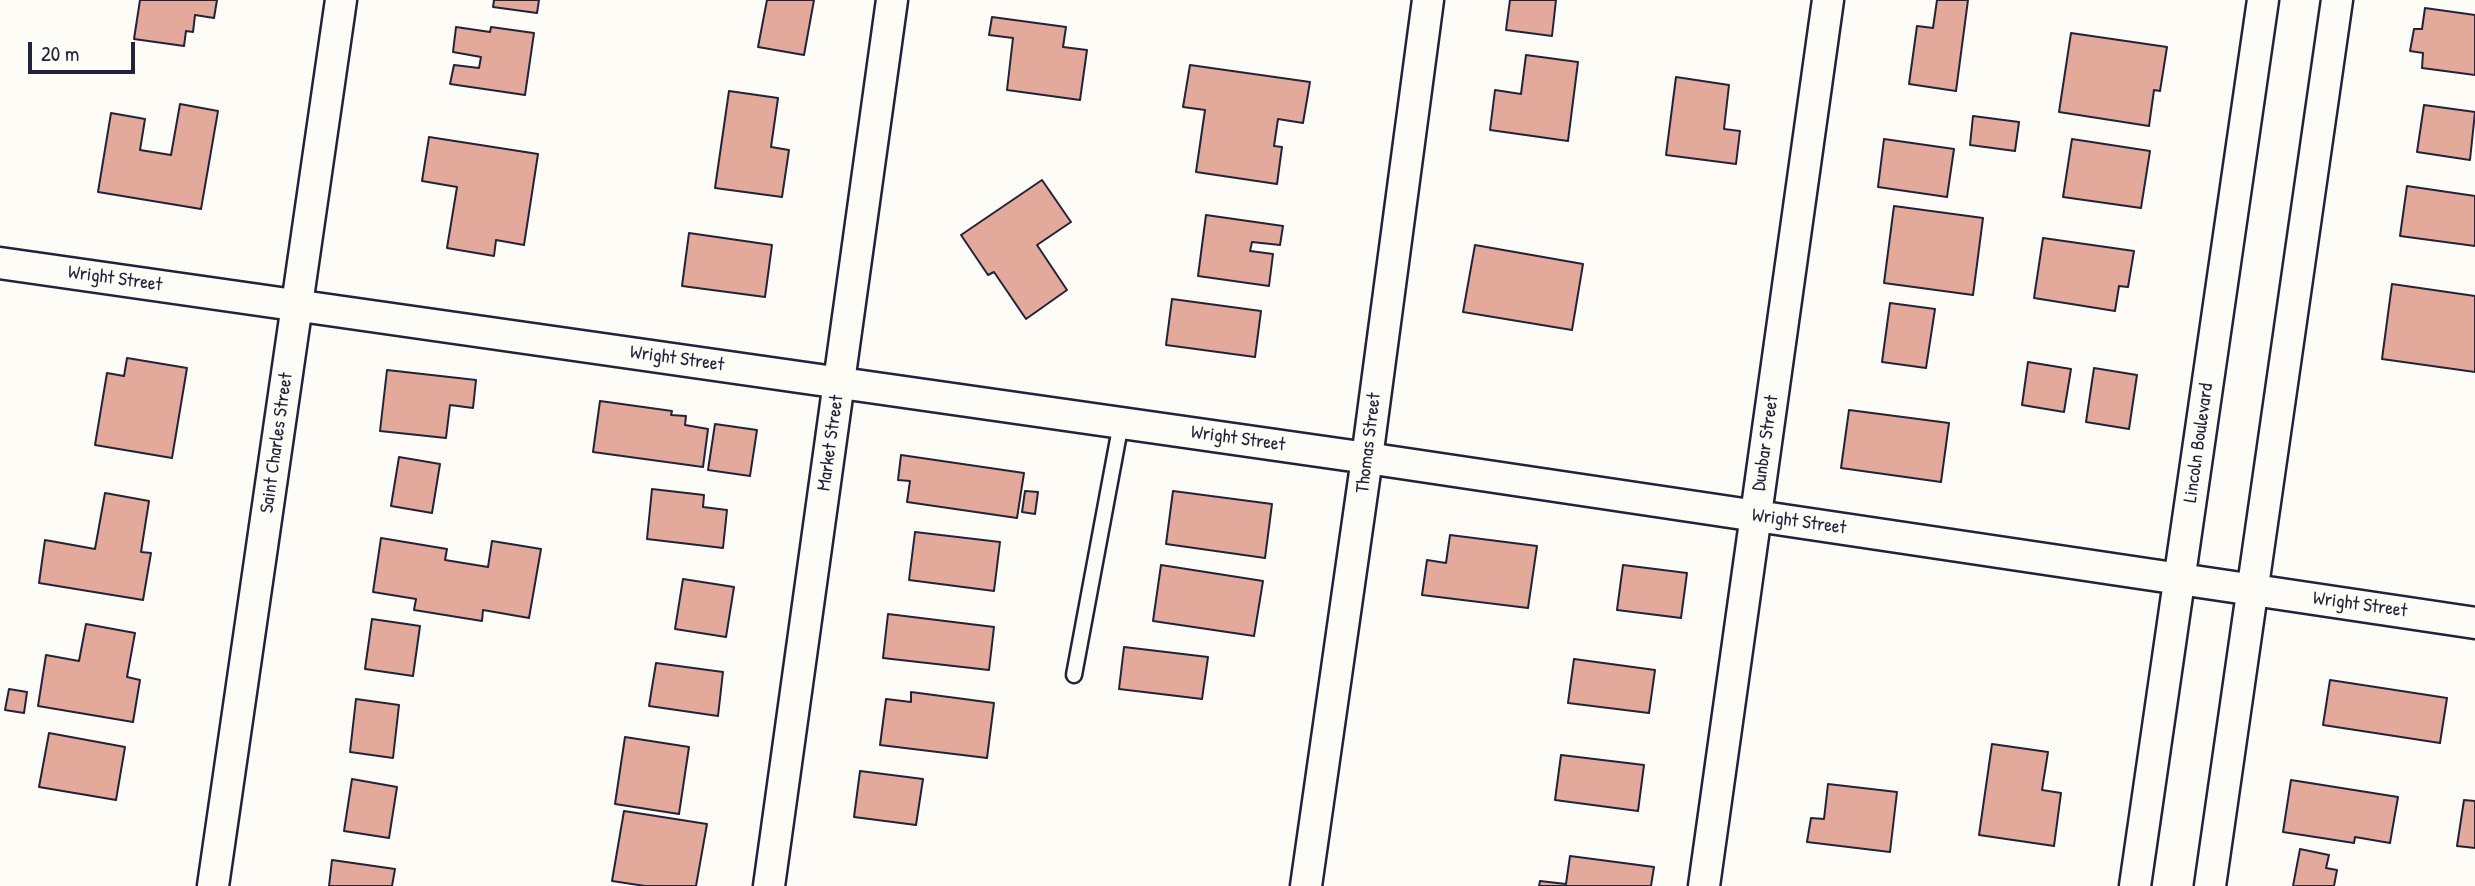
<!DOCTYPE html>
<style>
body{margin:0}
#map{position:relative;width:2475px;height:886px;overflow:hidden;background:#fdfcf7;font-family:"Patrick Hand",sans-serif}
canvas{display:block}
.scale{position:absolute;left:28px;top:42px;width:107px;height:32px;box-sizing:border-box;border:4px solid #22223b;border-top:0;padding-left:9px;font-size:21px;line-height:24px;white-space:nowrap;color:#22223b;-webkit-text-stroke:5px #fdfcf7;paint-order:stroke}
</style>
<div id="map">
<canvas width="2475" height="886"></canvas>
<div class="scale">20 m</div>
</div>
<script>
const g = document.querySelector('canvas').getContext('2d');
g.lineJoin = 'round';
function fillPath(path, color) { g.fillStyle = color; g.fill(path, 'evenodd'); }
function stroke(path, color, width, dash) { g.strokeStyle = color; g.lineWidth = width; g.lineCap = dash ? 'butt' : 'round'; g.setLineDash(dash || []); g.stroke(path); }
function write(font, color, halo, rows, align = 'center') {
  g.font = font + ' "Patrick Hand",sans-serif'; g.lineWidth = 6; g.setLineDash([]); g.textBaseline = 'middle'; g.strokeStyle = halo; g.fillStyle = color; for (const [text, x, y, turn = 0] of rows) {
    g.save(); g.translate(x, y); g.rotate((+turn || 0) * Math.PI / 180); g.textAlign = isNaN(turn) ? turn : align; if (halo) g.strokeText(text, 0, 0); g.fillText(text, 0, 0); g.restore();
  }
}
const building = new Path2D(`
 M140 0H217L214 18 195 15 193 32 186 31 184 46 134 39Z
 M494 0H539L537 13 493 7Z
 M767 0H814L804 55 758 47Z
 M1510 0H1556L1552 36 1506 30Z
 M1937 0H1968L1956 91 1909 84 1917 26 1933 28Z
 M2425 8 2475 15V75L2422 68 2423 53 2410 51 2414 29H2422Z
 M992 17 1066 27 1063 47 1087 50 1080 100 1007 90 1013 38 989 35Z
 M456 27 490 32 491 27 534 33 525 95 450 84 454 65 479 68 481 57 453 52Z
 M2071 33 2167 47 2160 91 2154 90 2149 126 2059 112Z
 M1526 55 1578 62 1568 141 1490 130 1495 90 1521 94Z
 M1190 65 1310 82 1303 123 1278 119 1274 146 1282 147 1277 184 1196 172 1205 110 1183 107Z
 M1676 77 1729 85 1724 129 1740 131 1736 164 1666 155Z
 M729 91 778 98 771 147 789 150 782 197 715 188Z
 M180 104 218 111 201 209 98 192 111 113 145 119 140 150 171 155Z
 M2424 105 2475 112 2470 160 2417 152Z
 M1973 116 2019 122 2015 151 1970 145Z
 M429 137 538 154 524 245 496 240 494 256 447 248 457 187 422 181Z
 M1884 139 1954 149 1947 197 1878 187Z
 M2072 139 2150 151 2141 208 2063 197Z
 M1042 180 1071 222 1037 245 1067 290 1026 319 994 272 988 275 961 235Z
 M2407 186 2475 196V246L2400 236Z
 M1894 206 1983 218 1973 295 1884 283Z
 M1206 215 1283 226 1280 245 1252 242 1250 251 1273 254 1269 286 1198 276Z
 M689 233 772 245 765 297 682 286Z
 M2043 238 2134 251 2128 287 2119 286 2115 311 2034 298Z
 M1475 245 1583 264 1572 330 1463 312Z
 M2392 284 2475 296V372L2382 359Z
 M1172 299 1261 311 1255 357 1166 345Z
 M1890 303 1935 309 1926 368 1882 362Z
 M127 358 187 368 172 458 95 445 107 373 124 376Z
 M2028 362 2071 369 2064 412 2022 405Z
 M2094 368 2137 375 2129 429 2086 422Z
 M387 370 476 380 473 408 450 405 446 438 380 431Z
 M600 401 672 411 671 415 686 416 685 425 708 429 703 467 593 452Z
 M1849 410 1949 423 1941 482 1841 468Z
 M715 424 757 430 750 476 708 470Z
 M901 455 1024 473 1017 518 907 502 910 481 898 480Z
 M399 457 440 464 432 513 391 506Z
 M652 489 704 495 703 507 727 510 723 548 647 539Z
 M1025 491 1038 492 1035 514 1022 512Z
 M1173 491 1272 504 1265 558 1166 544Z
 M105 493 149 501 141 552 151 553 143 600 39 583 45 540 95 549Z
 M915 532 1000 542 994 591 909 580Z
 M1450 535 1537 546 1528 608 1422 595 1427 560 1446 563Z
 M381 538 447 549 445 560 488 567 492 541 541 549 529 618 483 610 482 621 414 610 416 599 373 592Z
 M1161 565 1263 581 1254 636 1153 621Z
 M1623 565 1687 573 1681 618 1617 610Z
 M683 579 734 587 726 637 675 629Z
 M888 614 994 627 989 670 883 658Z
 M372 619 420 626 413 676 365 669Z
 M86 624 135 633 127 677 140 680 133 722 38 706 46 655 79 661Z
 M1124 647 1208 657 1202 699 1119 689Z
 M1574 659 1655 670 1649 713 1568 703Z
 M656 663 723 672 718 716 649 706Z
 M2330 680 2447 698 2440 743 2323 725Z
 M9 689 27 692 24 713 5 710Z
 M911 692 994 703 987 758 880 745 886 699 911 702Z
 M356 699 399 705 393 758 350 752Z
 M49 733 125 747 116 800 39 787Z
 M625 737 689 747 679 814 615 804Z
 M1992 744 2048 752 2042 790 2061 793 2054 846 1979 835Z
 M1561 755 1644 765 1638 811 1555 800Z
 M860 771 923 779 916 825 854 817Z
 M352 779 397 787 389 838 344 831Z
 M2291 780 2398 797 2390 843 2355 837 2354 843 2283 832Z
 M1828 784 1897 792 1890 852 1807 842 1811 818 1824 819Z
 M2464 800 2475 801V848L2457 846Z
 M624 811 707 824 696 886H645L612 881Z
 M2300 849 2329 855 2326 868 2337 870 2334 886H2293Z
 M1570 856 1654 867 1651 886H1539L1540 881 1566 884Z
 M332 860 395 869 392 886H329Z`);
const service = new Path2D(`
 M1074 675 1121 423`);
const minor = new Path2D(`
 M0 263 1367 458 2475 623
 M213 886 341 0
 M769 886 892 0
 M1306 886 1367 458 1428 0
 M1704 886 1828 0
 M2135 886 2263 0
 M2210 886 2337 0`);
const streetNames = [
 ["Wright Street",115,279,8],
 ["Wright Street",677,359,8],
 ["Wright Street",1238,439,8],
 ["Saint Charles Street",277,443,-82],
 ["Market Street",831,443,-82],
 ["Thomas Street",1369,443,-83],
 ["Dunbar Street",1766,443,-82],
 ["Lincoln Boulevard",2199,443,-82],
 ["Wright Street",1799,522,8],
 ["Wright Street",2360,605,8]
];
fillPath(building, '#e3aa9c');
stroke(building, '#22223b', 2);
stroke(service, '#22223b', 19);
stroke(minor, '#22223b', 35);
stroke(service, '#fdfcf7', 14);
stroke(minor, '#fdfcf7', 30);
write('19px', '#22223b', '#fdfcf7', streetNames);
</script>
